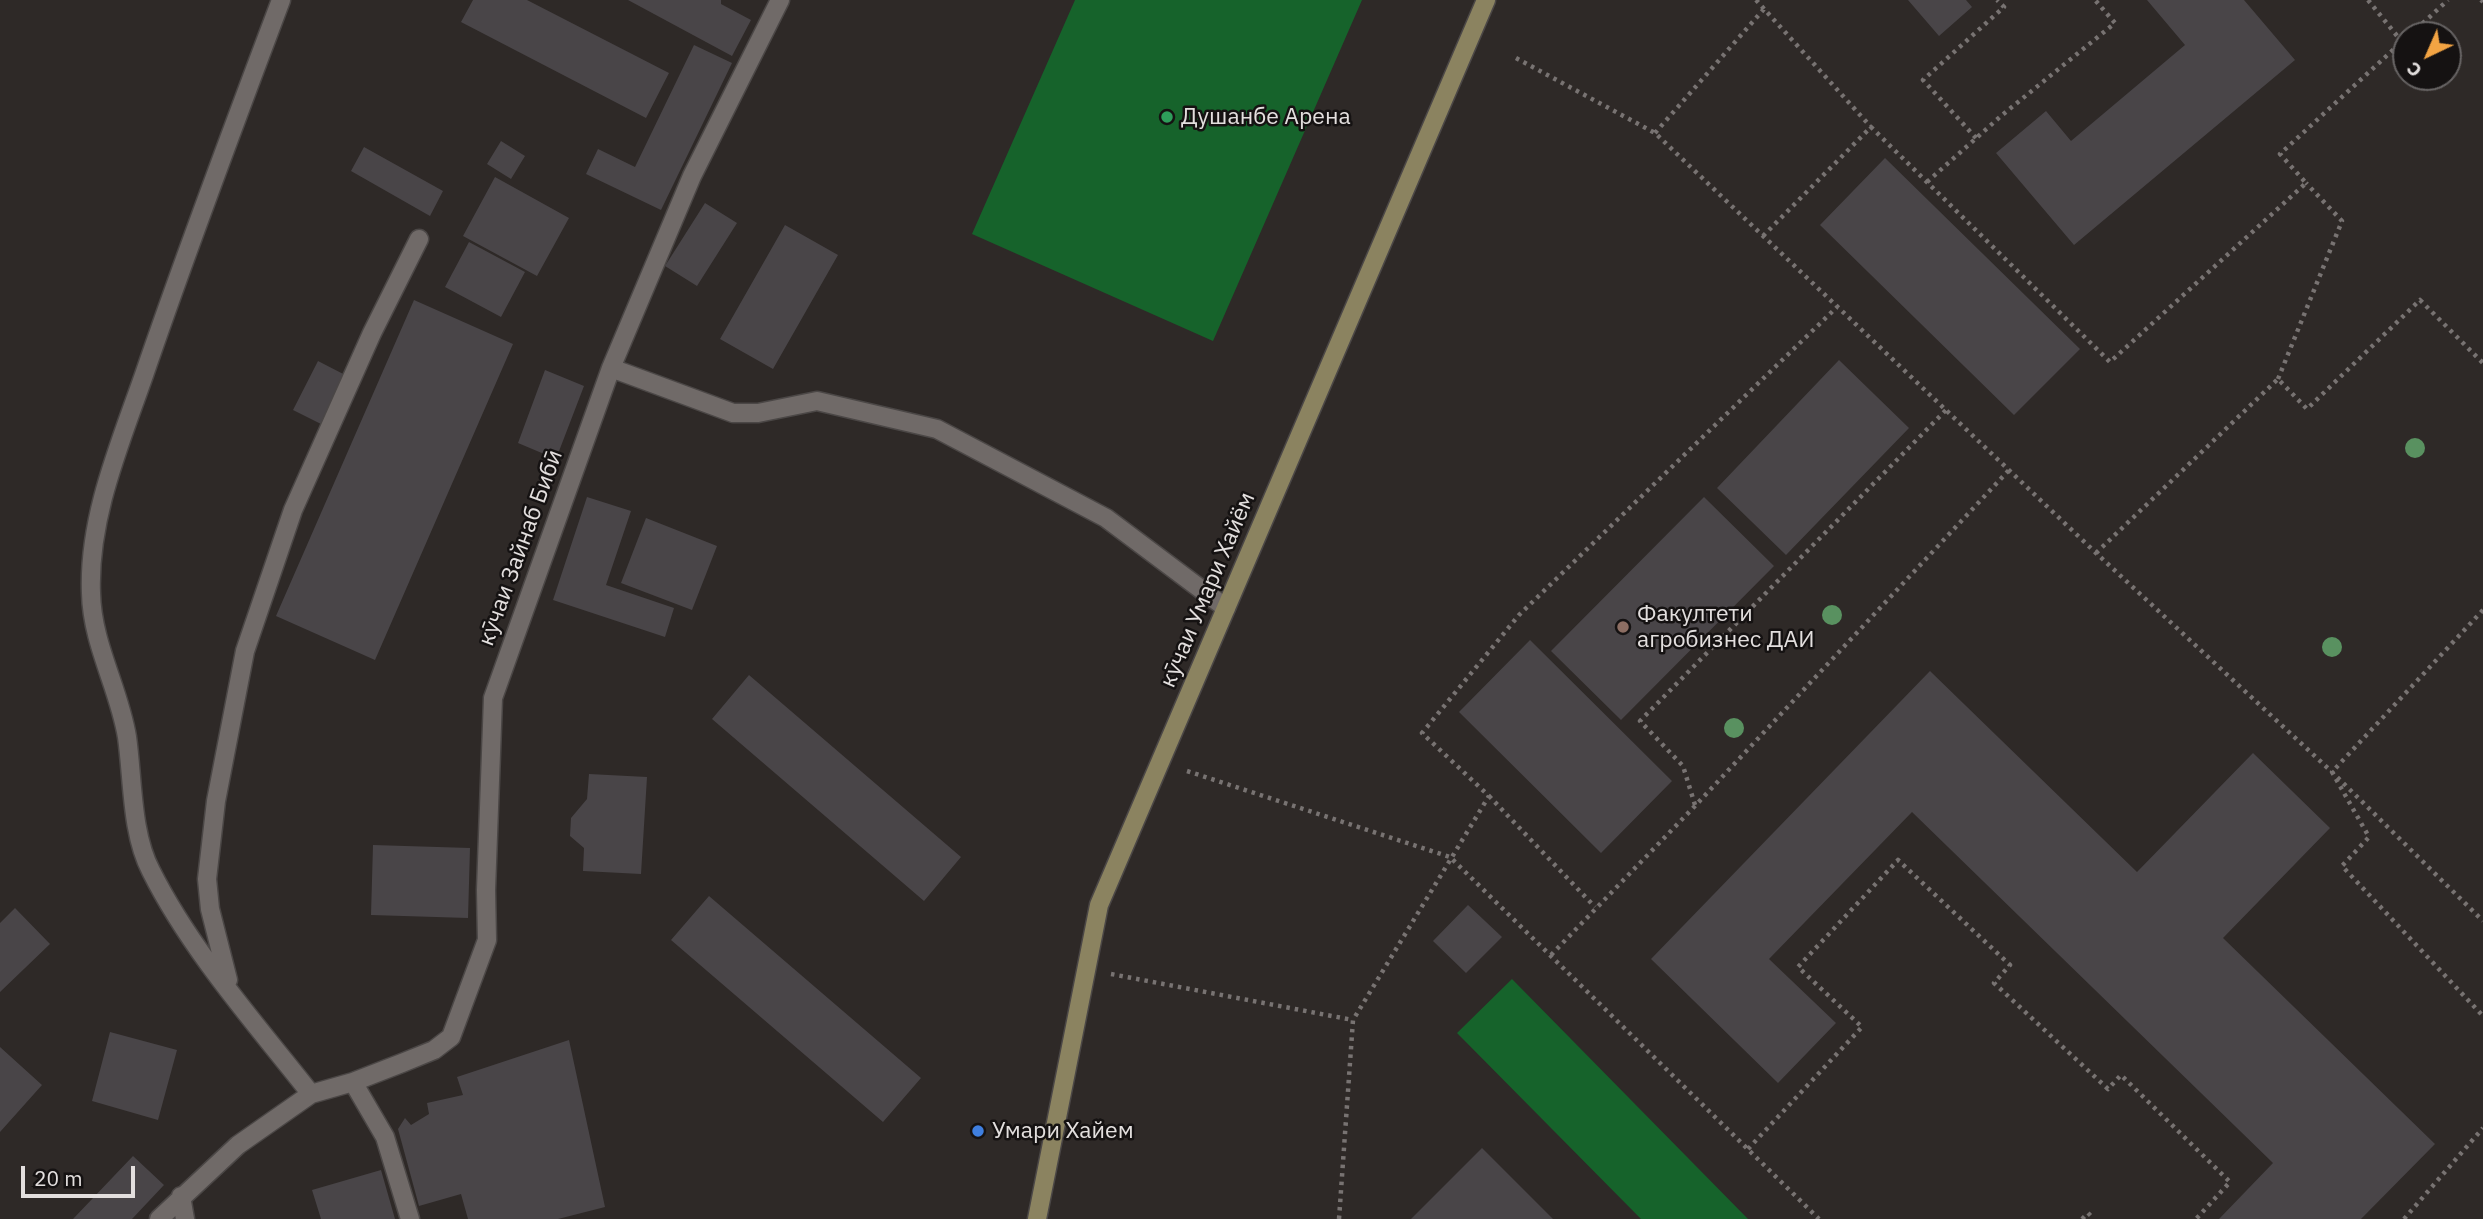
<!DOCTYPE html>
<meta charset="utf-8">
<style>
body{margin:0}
#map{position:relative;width:2483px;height:1219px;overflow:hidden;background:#2e2927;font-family:"IBM Plex Sans",sans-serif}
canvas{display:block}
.north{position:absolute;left:2392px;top:21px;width:70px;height:70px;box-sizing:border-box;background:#151212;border:2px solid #676464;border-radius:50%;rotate:224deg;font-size:19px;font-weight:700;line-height:28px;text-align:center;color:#e3dfde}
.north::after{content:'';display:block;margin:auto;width:24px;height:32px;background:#f3a443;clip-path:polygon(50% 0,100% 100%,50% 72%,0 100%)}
.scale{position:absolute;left:21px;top:1166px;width:114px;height:32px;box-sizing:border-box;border:4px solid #e3dfde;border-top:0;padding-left:9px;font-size:21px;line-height:24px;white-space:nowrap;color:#e3dfde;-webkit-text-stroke:5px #151212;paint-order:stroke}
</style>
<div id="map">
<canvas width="2483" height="1219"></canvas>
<div class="north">С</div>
<div class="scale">20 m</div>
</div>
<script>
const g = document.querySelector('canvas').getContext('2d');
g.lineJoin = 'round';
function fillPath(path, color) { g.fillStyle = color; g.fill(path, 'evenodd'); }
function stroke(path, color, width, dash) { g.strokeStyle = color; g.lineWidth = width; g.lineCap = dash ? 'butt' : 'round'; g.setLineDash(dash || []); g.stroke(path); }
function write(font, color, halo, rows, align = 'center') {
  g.font = font + ' "IBM Plex Sans",sans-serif'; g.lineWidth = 5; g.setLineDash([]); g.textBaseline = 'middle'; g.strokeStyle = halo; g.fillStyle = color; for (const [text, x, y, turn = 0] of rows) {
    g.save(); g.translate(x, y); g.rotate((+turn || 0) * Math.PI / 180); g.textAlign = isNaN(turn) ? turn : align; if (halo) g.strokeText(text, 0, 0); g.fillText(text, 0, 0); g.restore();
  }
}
const green = new Path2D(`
 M1075 0H1362L1213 341 972 234Z
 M1512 979 1748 1219H1641L1457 1033Z`);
const building = new Path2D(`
 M473 0H527L669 73 646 118 461 22Z
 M628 0H721V4L751 20 732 56Z
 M1908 0H1966L1972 7 1939 36Z
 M2147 0H2244L2295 60 2074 245 1996 153 2046 111 2071 141 2185 45Z
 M694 45 732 63 661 210 586 174 598 149 635 167Z
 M501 141 525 156 511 179 487 164Z
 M364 147 443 191 430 216 351 171Z
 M1885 158 2080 349 2014 415 1820 225Z
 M495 177 569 218 537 276 463 236Z
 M705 203 737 223 697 286 665 266Z
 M785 225 838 255 773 369 720 339Z
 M469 242 525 272 501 317 445 287Z
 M414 300 513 344 375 660 276 616Z
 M1839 360 1909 428 1786 555 1717 488Z
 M318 361 351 378 327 427 293 410Z
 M545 370 584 386 556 459 518 443Z
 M587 497 631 511 606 585 674 608 665 637 553 600Z
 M1704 497 1774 566 1621 720 1551 651Z
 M646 518 717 546 692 610 621 583Z
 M1530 640 1672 781 1601 853 1459 712Z
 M1930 671 2137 872 2253 753 2330 828 2223 938 2435 1144 2361 1219H2219L2273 1163 1912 812 1769 959 1836 1023 1778 1083 1651 959Z
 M749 675 961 857 924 901 712 719Z
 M589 774 647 777 641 874 583 871 584 848 570 836 571 818 587 799Z
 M373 845 470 848 468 918 371 915Z
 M709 896 921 1078 883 1122 671 940Z
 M1468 905 1502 937 1466 973 1433 941Z
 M15 908 50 944 0 992V923Z
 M110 1032 177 1050 158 1120 92 1101Z
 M569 1040 605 1207 558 1219H468L461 1194 419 1206 398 1129 405 1118 411 1125 429 1114 427 1103 463 1095 457 1077Z
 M0 1047 42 1085 0 1132Z
 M1482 1148 1553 1219H1411Z
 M133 1156 164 1185 132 1219H73Z
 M381 1170 395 1219H321L312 1190Z`);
const path = new Path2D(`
 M1756 0 1871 127
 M2368 0 2402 42
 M2481 0 2483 2
 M2410 35 2448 0
 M1516 58 1655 133 2096 553 2332 772 2483 921
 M1655 133 1764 9
 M1976 138 1923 80 2004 7 1997 0
 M1927 182 2001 116 2115 23 2095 0
 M1763 236 1871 127 2110 362 2306 183 2280 154 2406 38
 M2278 379 2342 221 2306 183
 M2096 553 2278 379 2307 409 2420 300 2483 363
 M2483 610 2332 772 2369 837 2342 866 2483 1016
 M1187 771 1450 857 1819 1219
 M1489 796 1595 907
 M1695 805 1683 766 1640 721 1946 410
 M1551 955 1695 806 2009 470
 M1111 974 1353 1020
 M1748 1149 1862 1027 1798 967 1898 860 2010 965 1994 983 2108 1089 2121 1075 2230 1182 2196 1219
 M1339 1219 1353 1020 1489 796 1422 733 1519 615 1837 307
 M2082 1219 2088 1213 2094 1219
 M2404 1219 2483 1128`);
const street = new Path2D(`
 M281 0C234 125 187 249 144 375 120 444 88 518 91 593 92 644 119 688 127 737 133 779 131 833 151 871 191 951 256 1024 311 1094
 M611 368 733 413H758L817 401 937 429 1106 518 1226 608
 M228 980 210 909 207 879 216 801 245 651 293 510 372 333 419 239
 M353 1082 385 1137 410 1219
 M181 1196 185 1219
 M159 1219 238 1145 311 1094 353 1082 402 1063 434 1050 451 1037 487 940 486 890 493 698 611 368 692 176 780 0`);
const secondary = new Path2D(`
 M1037 1219 1099 905 1486 0`);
const trees = [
 [2415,448],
 [1832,615],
 [2332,647],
 [1734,728]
];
const markers = [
 [1167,117,7,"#2e9e5b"],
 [1623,627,7,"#8d6e63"],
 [978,1131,7,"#3f7fe0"]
];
const poiNames = [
 ["Душанбе Арена",1181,117],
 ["Факултети",1637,614],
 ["агробизнес ДАИ",1637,640],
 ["Умари Хайем",992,1131]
];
const streetNames = [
 ["кӯчаи Зайнаб Бибӣ",521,548,-70],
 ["кӯчаи Умари Хайём",1208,590,-67]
];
fillPath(green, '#16632b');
fillPath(building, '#494548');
stroke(street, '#4b4746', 21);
stroke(secondary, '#4b4746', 21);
stroke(path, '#787372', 4.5, [3.5, 5]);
stroke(street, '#706a68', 18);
stroke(secondary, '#8b8360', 18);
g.fillStyle = '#599160';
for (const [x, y] of trees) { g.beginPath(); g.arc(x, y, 10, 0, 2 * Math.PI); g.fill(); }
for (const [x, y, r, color] of markers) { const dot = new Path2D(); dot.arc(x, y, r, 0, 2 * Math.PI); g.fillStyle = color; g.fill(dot); stroke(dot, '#151212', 2.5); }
write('23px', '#e3dfde', '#151212', poiNames, 'left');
write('23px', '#e3dfde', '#151212', streetNames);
</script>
